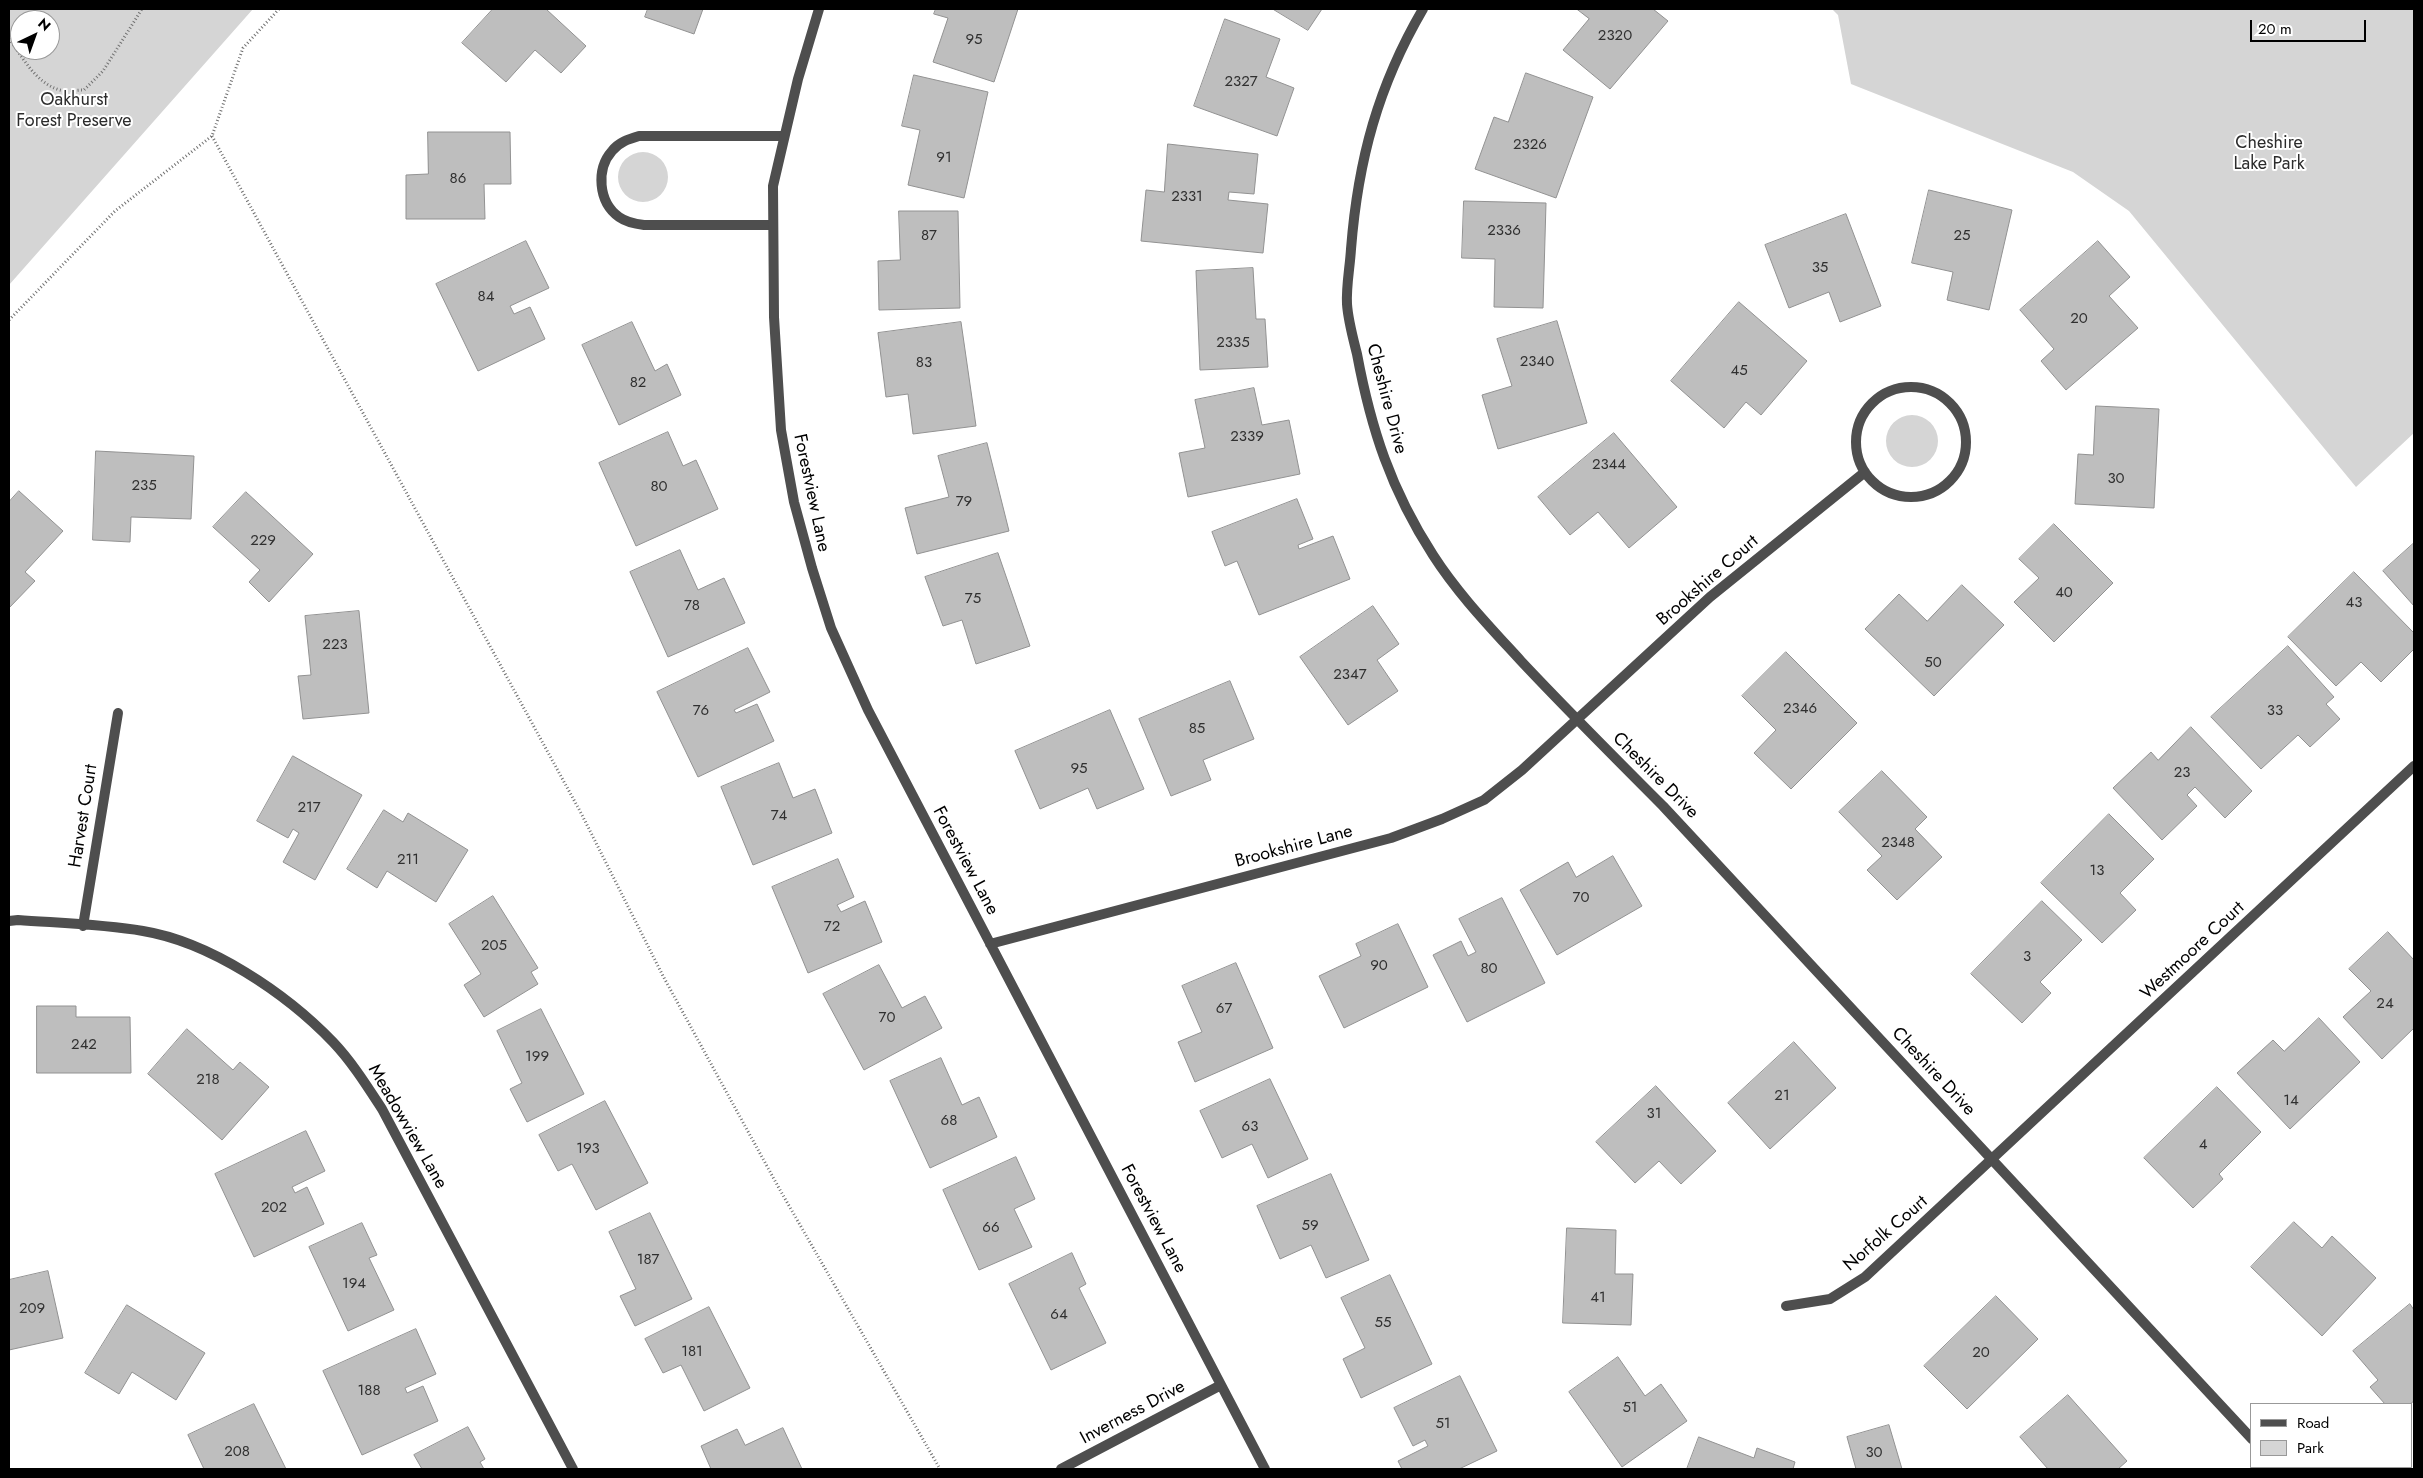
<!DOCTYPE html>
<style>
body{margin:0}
#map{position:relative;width:2423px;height:1478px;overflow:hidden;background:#fff;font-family:Jost,sans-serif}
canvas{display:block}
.frame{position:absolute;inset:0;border:10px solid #000;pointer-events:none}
.legend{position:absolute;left:2250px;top:1403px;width:162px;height:65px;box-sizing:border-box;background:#fff;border:1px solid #999;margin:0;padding:6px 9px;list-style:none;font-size:15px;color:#000}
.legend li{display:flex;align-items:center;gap:10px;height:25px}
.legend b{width:25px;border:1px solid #999}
.north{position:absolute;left:10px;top:10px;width:50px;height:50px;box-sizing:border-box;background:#fff;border:1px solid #999;border-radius:50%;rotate:42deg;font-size:14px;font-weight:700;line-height:20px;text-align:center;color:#000}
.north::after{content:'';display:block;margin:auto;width:18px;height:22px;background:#000;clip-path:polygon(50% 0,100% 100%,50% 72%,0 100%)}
.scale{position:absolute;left:2250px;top:20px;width:116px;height:22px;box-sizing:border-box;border:2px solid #000;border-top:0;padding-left:6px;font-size:15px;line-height:18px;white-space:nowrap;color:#000;-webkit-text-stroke:4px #fff;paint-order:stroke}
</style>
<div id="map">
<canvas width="2423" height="1478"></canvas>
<div class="frame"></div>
<ul class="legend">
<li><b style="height:6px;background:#4e4e4e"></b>Road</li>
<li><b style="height:14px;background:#d5d5d5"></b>Park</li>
</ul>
<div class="north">N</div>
<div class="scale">20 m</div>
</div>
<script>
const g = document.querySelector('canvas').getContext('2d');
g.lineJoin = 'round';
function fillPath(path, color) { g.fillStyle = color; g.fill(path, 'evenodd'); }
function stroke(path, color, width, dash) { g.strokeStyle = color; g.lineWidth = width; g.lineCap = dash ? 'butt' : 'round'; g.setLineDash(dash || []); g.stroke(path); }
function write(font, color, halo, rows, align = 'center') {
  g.font = font + ' Jost,sans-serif'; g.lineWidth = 4; g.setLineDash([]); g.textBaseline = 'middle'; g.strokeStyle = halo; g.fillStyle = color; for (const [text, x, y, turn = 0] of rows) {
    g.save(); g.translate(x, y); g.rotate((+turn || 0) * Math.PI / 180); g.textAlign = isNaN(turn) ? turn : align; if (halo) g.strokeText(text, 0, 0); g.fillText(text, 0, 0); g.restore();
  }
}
const green = new Path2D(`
 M9 9H253L9 285ZM20 20H50V50H20Z
 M1832 9H2414V433L2356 487 2129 211 2073 172 1851 84 1838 15Z
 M618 177a25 25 0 1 1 50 0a25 25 0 1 1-50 0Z
 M1886 441a26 26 0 1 1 52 0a26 26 0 1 1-52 0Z`);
const building = new Path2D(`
 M493 9H546L586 46 561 73 535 50 506 82 462 43Z
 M648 9H703L694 34 645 17Z
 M936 9H1018L994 82 933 62 948 18 934 14Z
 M1273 9H1322L1308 30Z
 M1577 9H1653L1668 21 1610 89 1563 50 1589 19Z
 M1225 19 1280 39 1266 77 1294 88 1277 136 1194 106Z
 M1526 73 1593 97 1556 198 1475 169 1494 117 1508 122Z
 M914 75 988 92 964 198 908 185 920 130 902 126Z
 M428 132H510L511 184H484L485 219H406V175L428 174Z
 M1168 144 1258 154 1254 194 1229 192 1228 200 1268 204 1263 253 1141 241 1146 190 1164 192Z
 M1929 190 2012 210 1989 310 1947 300 1953 272 1912 263Z
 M1464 201 1546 203 1543 308 1494 307 1495 259 1462 258Z
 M899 211H958L960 308 879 310 878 261 900 260Z
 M1846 214 1881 306 1840 322 1829 292 1789 308 1765 245Z
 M526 241 549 288 510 306 514 314 530 307 545 339 478 371 436 284Z
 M2098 241 2130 277 2109 296 2138 328 2066 390 2041 361 2054 349 2020 310Z
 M1253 268 1256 319H1265L1268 367 1200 370 1196 271Z
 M1739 302 1807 361 1761 415 1746 402 1724 428 1671 381Z
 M1557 321 1587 423 1498 449 1482 395 1512 386 1497 339Z
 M632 322 655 371 667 364 681 395 619 425 582 345Z
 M961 322 976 426 913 434 908 394 886 397 878 333Z
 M1254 388 1262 425 1289 420 1300 474 1188 497 1179 453 1205 448 1195 400Z
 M2096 406 2159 409 2154 508 2075 504 2078 454 2093 455Z
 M668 432 683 466 696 460 718 509 636 546 599 463Z
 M1614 433 1677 507 1629 548 1598 512 1570 535 1538 497Z
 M987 443 1009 531 917 554 905 508 949 497 938 456Z
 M96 451 194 456 191 519 131 517 130 542 93 540Z
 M19 491 63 531 25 572 35 581 9 608V502Z
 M246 492 313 554 269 602 249 582 260 570 213 527Z
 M1297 499 1313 539 1298 545 1299 549 1333 536 1350 579 1259 615 1237 561 1225 566 1212 532Z
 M2054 524 2113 583 2054 642 2014 602 2039 578 2019 559Z
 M2414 543V606L2383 571Z
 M680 550 698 590 724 578 745 623 668 657 630 572Z
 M998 553 1030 646 976 664 962 620 943 626 925 577Z
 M2354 572 2414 633V649L2381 682 2361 662 2336 686 2288 637Z
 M1962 585 2004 625 1934 696 1865 629 1899 594 1927 621Z
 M1373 606 1399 644 1377 660 1398 691 1348 725 1300 657Z
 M359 611 369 713 303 719 298 676 311 675 305 616Z
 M2288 646 2334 697 2326 704 2340 719 2310 747 2298 735 2261 769 2211 717Z
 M748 648 770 692 734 710 736 713 757 704 774 741 698 777 657 692Z
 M1786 652 1857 723 1791 789 1754 753 1776 730 1742 696Z
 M1230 681 1254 739 1203 760 1211 780 1171 796 1139 719Z
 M1110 710 1144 789 1097 809 1088 788 1040 809 1015 751Z
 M2191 727 2252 791 2225 818 2195 787 2187 795 2197 806 2162 840 2113 788 2151 752 2158 760Z
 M293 756 362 795 315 880 283 862 299 833 293 829 288 838 257 821Z
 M779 763 793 798 815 789 832 833 753 865 721 787Z
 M1882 771 1927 817 1915 829 1942 857 1897 900 1867 870 1882 856 1839 812Z
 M384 810 403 822 408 813 468 850 436 902 387 871 377 888 347 869Z
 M2109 814 2154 859 2120 893 2136 910 2102 943 2041 883Z
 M1613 856 1642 906 1557 955 1520 890 1568 862 1576 877Z
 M838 859 854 897 837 905 841 912 865 901 882 942 808 973 772 887Z
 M493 896 538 968 531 972 538 984 484 1017 464 985 481 974 449 924Z
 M1502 898 1545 983 1467 1022 1433 955 1461 941 1468 956 1476 952 1459 919Z
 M2042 901 2082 940 2040 982 2051 993 2022 1023 1971 974Z
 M1398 924 1428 987 1344 1028 1319 976 1361 956 1356 944Z
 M2388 932 2414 960V1028L2382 1059 2343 1017 2371 991 2349 969Z
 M1236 963 1273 1048 1195 1082 1178 1042 1202 1032 1182 986Z
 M879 965 902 1008 925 996 942 1028 864 1070 823 994Z
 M37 1006H76V1017H130L131 1073H37Z
 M541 1009 584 1094 527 1122 510 1089 522 1083 497 1031Z
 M2319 1018 2360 1062 2290 1129 2237 1073 2273 1040 2284 1051Z
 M187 1029 233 1070 240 1062 269 1087 222 1140 148 1074Z
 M1794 1042 1836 1088 1770 1149 1728 1103Z
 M941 1058 962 1105 979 1097 997 1137 930 1168 890 1081Z
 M1270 1079 1308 1159 1268 1178 1252 1144 1222 1158 1200 1111Z
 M1656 1086 1716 1151 1681 1184 1659 1161 1635 1183 1596 1142Z
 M2217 1087 2261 1132 2219 1174 2223 1179 2193 1208 2144 1158Z
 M605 1101 648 1183 596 1210 572 1164 558 1171 539 1135Z
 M306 1131 325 1171 292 1187 295 1193 307 1187 324 1224 254 1257 215 1174Z
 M1016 1157 1035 1199 1014 1209 1032 1247 979 1270 943 1190Z
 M1331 1174 1369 1260 1326 1278 1311 1245 1280 1259 1257 1206Z
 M650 1213 692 1299 635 1326 620 1296 636 1289 609 1232Z
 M2294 1222 2322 1248 2332 1236 2376 1278 2322 1336 2251 1267Z
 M362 1223 377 1255 369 1258 394 1310 348 1331 309 1247Z
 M1567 1228 1616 1230 1615 1274H1633L1631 1325 1563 1323Z
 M1072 1253 1086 1284 1079 1288 1106 1343 1051 1370 1009 1284Z
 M48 1271 63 1338 9 1350V1280Z
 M1390 1275 1432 1364 1361 1398 1343 1359 1365 1348 1341 1298Z
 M1996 1296 2038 1339 1967 1409 1924 1366Z
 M2410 1304 2414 1310V1401L2410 1404H2385L2370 1387 2378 1380 2353 1351Z
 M127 1305 205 1353 176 1400 132 1372 119 1394 85 1373Z
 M709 1307 750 1388 704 1411 681 1365 663 1373 645 1339Z
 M416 1329 436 1374 405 1388 407 1393 423 1386 438 1421 362 1455 323 1371Z
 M1618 1357 1645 1396 1661 1384 1687 1421 1622 1467 1569 1392Z
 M1460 1376 1497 1451 1459 1469H1402L1398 1461 1428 1446 1425 1440 1413 1446 1394 1408Z
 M2068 1395 2127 1461 2118 1469H2048L2020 1437Z
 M254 1404 286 1469H204L188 1435Z
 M1889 1425 1902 1469H1856L1847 1437Z
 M468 1427 485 1459 480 1462 484 1469H422L414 1455Z
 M783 1428 802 1469H711L701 1446 737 1429 745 1445Z
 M1699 1437 1754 1458 1757 1448 1795 1462 1793 1469H1687Z`);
const path = new Path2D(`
 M9 39C23 57 35 83 60 90 67 92 77 90 84 90L103 71 142 9
 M212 136 581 813 663 976 780 1190 940 1469
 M9 320 115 211 212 136 243 48 279 9`);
const service = new Path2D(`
 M772 225H644C635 224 626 222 619 217 598 202 596 169 612 151 619 142 629 139 639 136H784`);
const minor = new Path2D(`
 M819 9 798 79 773 186 774 317 781 430 794 502 812 568 831 628 868 710 1265 1469
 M1423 9C1378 86 1358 160 1351 249 1350 267 1346 286 1347 304 1348 320 1353 338 1357 354 1371 429 1391 490 1433 555 1458 594 1490 627 1521 661 1567 710 1615 758 1663 806L2252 1439
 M1856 442a55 55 0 1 1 110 0a55 55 0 1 1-110 0Z
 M9 921 18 920C59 923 102 924 143 931 210 942 286 993 333 1042 352 1062 367 1086 382 1109L573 1469
 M83 926 118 713
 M990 944 1391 838 1442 819 1484 800 1522 770 1710 597 1865 472
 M1786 1306 1830 1299 1865 1277 2414 766
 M2276 1467 2278 1469
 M1061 1469 1221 1385`);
const numberNames = [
 ["2320",1615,36],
 ["95",974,40],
 ["2327",1241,82],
 ["2326",1530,145],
 ["91",944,158],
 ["86",458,179],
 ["2331",1187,197],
 ["2336",1504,231],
 ["87",929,236],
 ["25",1962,236],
 ["35",1820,268],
 ["84",486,297],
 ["20",2079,319],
 ["2335",1233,343],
 ["2340",1537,362],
 ["83",924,363],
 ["45",1739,371],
 ["82",638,383],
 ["2339",1247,437],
 ["2344",1609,465],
 ["30",2116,479],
 ["235",144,486],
 ["80",659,487],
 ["79",964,502],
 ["229",263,541],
 ["40",2064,593],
 ["75",973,599],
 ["43",2354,603],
 ["78",692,606],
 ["223",335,645],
 ["50",1933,663],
 ["2347",1350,675],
 ["2346",1800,709],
 ["76",701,711],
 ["33",2275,711],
 ["85",1197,729],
 ["95",1079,769],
 ["23",2182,773],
 ["217",309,808],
 ["74",779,816],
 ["2348",1898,843],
 ["211",408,860],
 ["13",2097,871],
 ["70",1581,898],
 ["72",832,927],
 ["205",494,946],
 ["3",2027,957],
 ["90",1379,966],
 ["80",1489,969],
 ["24",2385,1004],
 ["67",1224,1009],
 ["70",887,1018],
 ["242",84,1045],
 ["199",537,1057],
 ["218",208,1080],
 ["21",1782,1096],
 ["14",2291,1101],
 ["31",1654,1114],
 ["68",949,1121],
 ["63",1250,1127],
 ["4",2203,1145],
 ["193",588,1149],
 ["202",274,1208],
 ["59",1310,1226],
 ["66",991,1228],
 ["187",648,1260],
 ["194",354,1284],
 ["41",1598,1298],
 ["209",32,1309],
 ["64",1059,1315],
 ["55",1383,1323],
 ["181",692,1352],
 ["20",1981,1353],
 ["188",369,1391],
 ["51",1630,1408],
 ["51",1443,1424],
 ["208",237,1452],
 ["30",1874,1453]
];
const parkNames = [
 ["Oakhurst",74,101],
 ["Forest Preserve",74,122],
 ["Cheshire",2269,144],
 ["Lake Park",2269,165]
];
const streetNames = [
 ["Cheshire Drive",1386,399,75],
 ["Forestview Lane",811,493,78],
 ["Brookshire Court",1708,581,-41],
 ["Cheshire Drive",1655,776,45],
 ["Harvest Court",84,816,-81],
 ["Brookshire Lane",1294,847,-15],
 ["Forestview Lane",965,861,62],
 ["Westmoore Court",2193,951,-43],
 ["Cheshire Drive",1933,1072,47],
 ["Meadowview Lane",407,1127,60],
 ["Forestview Lane",1153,1219,62],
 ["Norfolk Court",1886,1234,-41],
 ["Inverness Drive",1133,1413,-28]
];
fillPath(green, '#d5d5d5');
fillPath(building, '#bebebe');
stroke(building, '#929292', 1);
stroke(path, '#707070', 3, [1, 2.5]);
stroke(service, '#4e4e4e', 10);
stroke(minor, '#4e4e4e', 10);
write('15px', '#303030', null, numberNames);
write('18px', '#2c2c2c', '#fff', parkNames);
write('18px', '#000', '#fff', streetNames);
</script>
